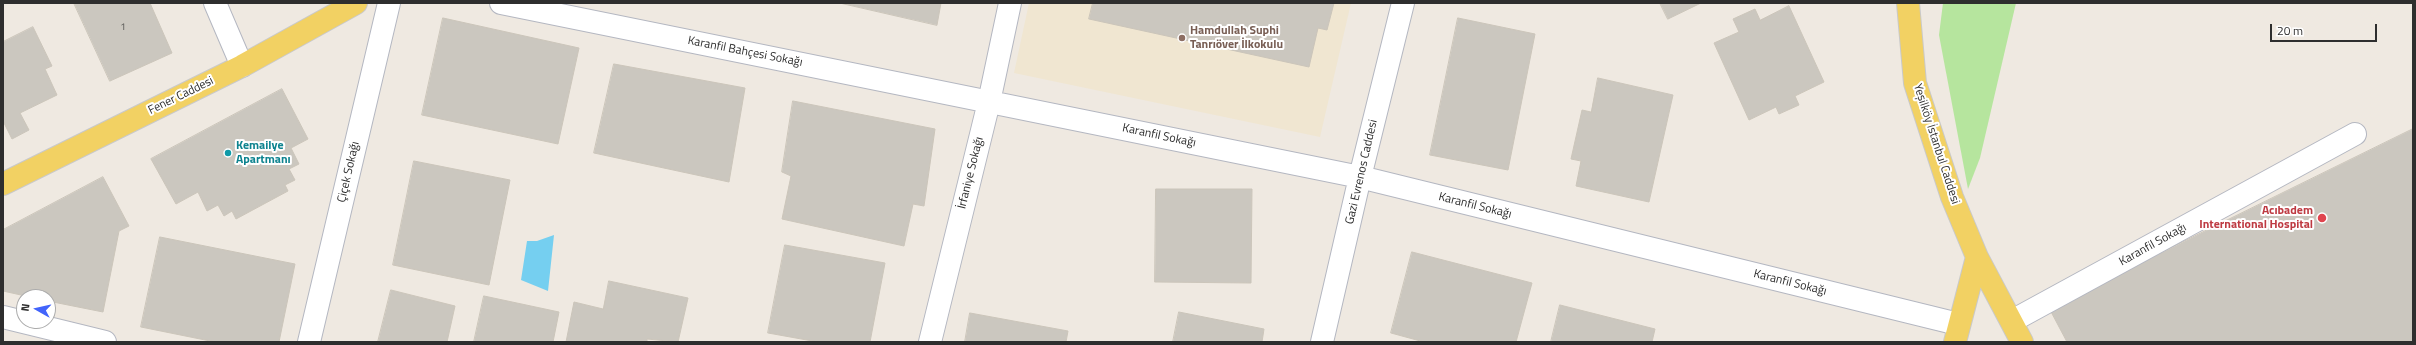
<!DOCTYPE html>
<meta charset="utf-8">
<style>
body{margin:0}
#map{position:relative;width:2416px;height:345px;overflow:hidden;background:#efe9e1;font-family:"Titillium Web",sans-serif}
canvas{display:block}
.frame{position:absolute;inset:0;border:4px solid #2e2e2e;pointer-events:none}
.north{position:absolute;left:16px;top:289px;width:40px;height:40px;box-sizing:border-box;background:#fff;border:1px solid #ababab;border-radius:50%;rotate:278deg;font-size:11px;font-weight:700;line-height:16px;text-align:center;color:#2e2e2e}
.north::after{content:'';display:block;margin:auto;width:14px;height:18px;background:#4264fb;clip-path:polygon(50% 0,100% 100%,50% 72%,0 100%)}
.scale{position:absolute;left:2270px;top:24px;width:107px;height:18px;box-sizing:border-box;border:2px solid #2e2e2e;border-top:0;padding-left:5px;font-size:12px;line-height:14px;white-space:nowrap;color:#2e2e2e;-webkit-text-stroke:3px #fff;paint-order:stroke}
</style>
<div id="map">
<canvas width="2416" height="345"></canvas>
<div class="frame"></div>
<div class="north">N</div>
<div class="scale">20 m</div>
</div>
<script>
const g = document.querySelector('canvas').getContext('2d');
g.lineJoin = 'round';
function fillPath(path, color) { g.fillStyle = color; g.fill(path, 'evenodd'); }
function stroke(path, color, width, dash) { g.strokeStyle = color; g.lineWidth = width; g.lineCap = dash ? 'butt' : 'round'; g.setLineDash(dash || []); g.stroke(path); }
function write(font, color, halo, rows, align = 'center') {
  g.font = font + ' "Titillium Web",sans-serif'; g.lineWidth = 4; g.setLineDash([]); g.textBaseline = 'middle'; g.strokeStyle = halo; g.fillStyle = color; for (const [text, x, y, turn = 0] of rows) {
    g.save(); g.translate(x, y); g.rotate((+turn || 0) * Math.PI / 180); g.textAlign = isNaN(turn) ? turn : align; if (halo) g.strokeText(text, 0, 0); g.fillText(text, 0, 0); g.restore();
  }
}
const education = new Path2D(`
 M1029 3H1351L1320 137 1014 73Z`);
const green = new Path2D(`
 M1943 3H2016L1980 158 1968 189 1939 35Z`);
const water = new Path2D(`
 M554 235 548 291 521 280 527 241H537Z`);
const building = new Path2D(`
 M74 3H150L172 53 110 81Z
 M840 3H941L937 25Z
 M1093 3H1334L1327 30 1318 28 1309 67 1089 19Z
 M1660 3H1701L1668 19Z
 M1789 6 1824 82 1795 96 1799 105 1779 114 1776 107 1749 120 1714 43 1739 32 1733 19 1755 9 1760 20Z
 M443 18 579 48 558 144 422 115Z
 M1458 18 1535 34 1508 170 1430 155Z
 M33 27 52 66 45 69 57 95 20 113 29 130 12 139 3 121V42Z
 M614 64 745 88 729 182 594 153Z
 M1598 78 1673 95 1649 202 1576 186 1581 161 1571 159 1582 110 1591 112Z
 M282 89 308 139 291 148 299 164 289 169 295 180 285 185 288 191 236 219 232 211 224 216 218 205 207 211 198 192 176 204 151 159Z
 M793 101 935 129 924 206 913 204 904 246 782 219 791 176 782 172Z
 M2413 129V341L2067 342 2049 308Z
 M414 161 510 180 489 285 393 265Z
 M103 177 129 226 119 231 103 312 48 301V297H30L3 291V230Z
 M1156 189H1252L1251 283 1155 282Z
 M160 237 295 264 279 342H215L141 327Z
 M785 245 885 263 870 342H818L768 333Z
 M1412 252 1532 283 1516 342H1424L1391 333Z
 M609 281 688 298 678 342 647 339V342H566L574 302 603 309Z
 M391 290 455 306 447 342H378Z
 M484 296 559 312 553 342H474Z
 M1560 305 1655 329 1652 342H1551Z
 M1179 312 1264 329 1262 342H1173Z
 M970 313 1068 331 1066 342H965Z`);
const minor = new Path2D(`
 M215 3 242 66
 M501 3 1360 177 1958 324
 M3 317 105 342
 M2012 321 2355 134
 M309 342 389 3
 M930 342 989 102 1010 3
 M1322 342 1360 177 1403 3`);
const major = new Path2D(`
 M1908 3 1915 83 1952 197 1977 257 2022 342
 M3 184 242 66 356 3
 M1955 342 1977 257`);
const markers = [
 [1182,38,4,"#8d6e63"],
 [228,153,4,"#0f9aa8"],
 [2322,218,5,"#e0444e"]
];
const numberNames = [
 ["1",123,28]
];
const educationNames = [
 ["Hamdullah Suphi",1190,31],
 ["Tanrıöver İlkokulu",1190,45]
];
const streetNames = [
 ["Karanfil Bahçesi Sokağı",745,52,11],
 ["Fener Caddesi",181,96,-26],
 ["Karanfil Sokağı",1159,136,12],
 ["Yeşilköy İstanbul Caddesi",1936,144,72],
 ["Çiçek Sokağı",349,172,-77],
 ["Gazi Evrenos Caddesi",1362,172,-77],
 ["İrfaniye Sokağı",971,173,-76],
 ["Karanfil Sokağı",1475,206,14],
 ["Karanfil Sokağı",2153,245,-29],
 ["Karanfil Sokağı",1790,283,14]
];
const cultureNames = [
 ["Kemailye",236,146],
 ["Apartmanı",236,160]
];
const healthNames = [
 ["Acıbadem",2313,211],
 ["International Hospital",2313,225]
];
fillPath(education, '#f0e6d1');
fillPath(green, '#b6e59e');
fillPath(water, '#75cff0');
fillPath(building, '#cbc7bf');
stroke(building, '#cbc5ba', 1);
stroke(minor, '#b4b7c1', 24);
stroke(major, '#c9c9c9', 24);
stroke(minor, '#fff', 22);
stroke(major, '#f2d163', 22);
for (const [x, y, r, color] of markers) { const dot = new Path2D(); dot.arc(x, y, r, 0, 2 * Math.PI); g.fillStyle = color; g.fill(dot); stroke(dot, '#fff', 1.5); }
write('10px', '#555452', null, numberNames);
write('bold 12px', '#785e54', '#fff', educationNames, 'left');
write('12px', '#2e2e2e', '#fff', streetNames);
write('bold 12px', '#0d838f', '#fff', cultureNames, 'left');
write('bold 12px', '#be3a42', '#fff', healthNames, 'right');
</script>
